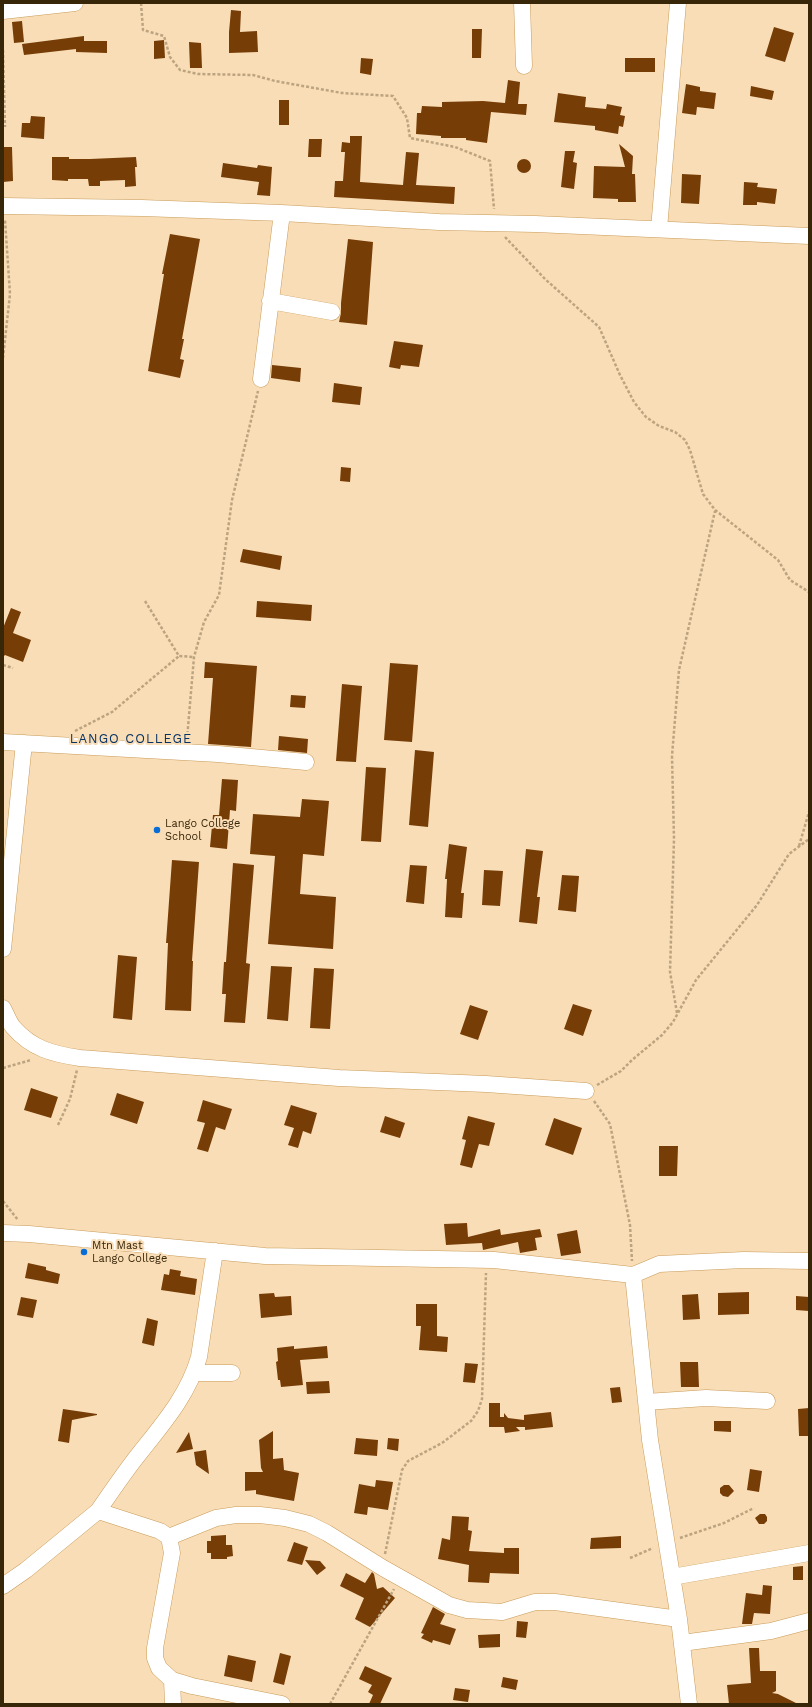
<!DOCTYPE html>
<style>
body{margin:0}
#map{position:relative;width:812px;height:1707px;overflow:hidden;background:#f9ddb6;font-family:"Work Sans",sans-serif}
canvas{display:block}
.frame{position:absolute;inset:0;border:4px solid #382609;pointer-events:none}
</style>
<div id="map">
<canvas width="812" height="1707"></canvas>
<div class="frame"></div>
</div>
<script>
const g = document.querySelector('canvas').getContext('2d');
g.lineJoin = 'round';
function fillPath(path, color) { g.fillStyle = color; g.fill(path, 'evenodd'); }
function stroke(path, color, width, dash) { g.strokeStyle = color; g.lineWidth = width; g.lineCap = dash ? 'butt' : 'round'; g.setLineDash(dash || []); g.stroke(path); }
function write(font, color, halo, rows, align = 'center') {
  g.font = font + ' "Work Sans",sans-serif'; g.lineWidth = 4; g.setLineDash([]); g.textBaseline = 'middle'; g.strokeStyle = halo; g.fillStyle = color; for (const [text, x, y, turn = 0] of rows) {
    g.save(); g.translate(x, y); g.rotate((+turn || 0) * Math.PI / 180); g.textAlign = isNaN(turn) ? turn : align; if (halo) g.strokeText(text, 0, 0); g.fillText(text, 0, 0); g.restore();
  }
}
const building = new Path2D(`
 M231 10 241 11 240 32 257 31 258 52 229 53V32Z
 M22 21 24 42 14 43 12 22Z
 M774 27 794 33 785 62 765 56Z
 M472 29H482L481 58H472Z
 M84 36V41H107V53L76 52V49L24 55 22 44Z
 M164 40 165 58 154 59V41Z
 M189 42 201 43 202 68H190Z
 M361 58 373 59 371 75 360 73Z
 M625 58H655V72H625Z
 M508 80 520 82 518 104H527L526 115 491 112 487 143 466 140V138H441V136L416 134 417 113H421L422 106 442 107V102L483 101 505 103Z
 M686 84 700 87V91L716 93 714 109 697 107 696 115 682 113Z
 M751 86 774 91 772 100 750 96Z
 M558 93 586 97 585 107 606 109 607 104 622 107 620 115 625 116 623 127 619 126 618 134 595 130V126L554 122Z
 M279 100H289V125H279Z
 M31 116 45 117 44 139 21 137 22 123H30Z
 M350 136H362L360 182 403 185 406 152 419 153 416 185 455 187 454 204 334 197 335 181H343L345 152H341L342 142 350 143Z
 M309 139H322L321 157H308Z
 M619 144 633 156 632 174H635L636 202H618V199L593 198 594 166 625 167Z
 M3 147H12L13 181 3 182Z
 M565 151H575L573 162 577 163 574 189 561 187Z
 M52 157H69V159H90L136 157 137 167H135L136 186 125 187V180L100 181V186H89L88 179H68V181L52 180Z
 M517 166a7 7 0 1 1 14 0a7 7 0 1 1-14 0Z
 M223 163 257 168 258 165 272 167 270 196 257 195 259 182 221 177Z
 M682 174 701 175 699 204 681 203Z
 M744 182 758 183 757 187 777 189 775 204 757 202V205H743Z
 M170 234 200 239 182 339H184L180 359 184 360 180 378 148 371 164 274H162Z
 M348 239 373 242 367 325 339 322 341 313V303Z
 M394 341 423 345 419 367 401 365 400 369 389 367Z
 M272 365 301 368 300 382 271 378Z
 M334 383 362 387 360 405 332 402Z
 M341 467 351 468 350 482 340 481Z
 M243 549 282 556 280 570 240 562Z
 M257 601 312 605 311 621 256 617Z
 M11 608 21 612 13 633 31 640 23 662 5 655 3 657V628Z
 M205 662 257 666 251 747 208 744 213 678H204Z
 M390 663 418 665 412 742 384 740Z
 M342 684 362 686 356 762 336 761Z
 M291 695 306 696 305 708 290 707Z
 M279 736 308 739 307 753 278 750Z
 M415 750 434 752 428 827 409 825Z
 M366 767 386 768 381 842 361 841Z
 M222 779 238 780 236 811 230 810 227 849 210 847 213 815H219Z
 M302 799 329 801 324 856 303 854 300 894 336 897 333 949 268 944 275 856 250 854 253 814 300 817Z
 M449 844 467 847 461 893H464L462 918 445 917 447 879H445Z
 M526 849 543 851 537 897H540L537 924 519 922Z
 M172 860 199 862 192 961H193L191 1011 165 1010 168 943H166Z
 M233 863 254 865 246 963 250 964 245 1023 224 1022 226 994H222L224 962H226Z
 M410 865 427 866 424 904 406 902Z
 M484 870 503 871 500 906 482 905Z
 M562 875 579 876 576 912 558 910Z
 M118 955 137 957 132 1020 113 1018Z
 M271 966 292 967 288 1021 267 1019Z
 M314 968 334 969 330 1029 310 1028Z
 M573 1004 592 1010 583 1036 564 1029Z
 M470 1005 488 1011 478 1040 460 1034Z
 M31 1088 58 1097 51 1118 24 1110Z
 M117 1093 144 1102 137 1124 110 1115Z
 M203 1100 232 1109 225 1130 216 1127 208 1152 197 1149 205 1123 197 1121Z
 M291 1105 317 1113 311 1134 303 1131 298 1148 288 1145 294 1128 284 1125Z
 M385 1116 405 1123 400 1138 380 1132Z
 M468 1116 495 1123 489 1146 479 1144 472 1168 460 1165 466 1140 462 1139Z
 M554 1118 582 1128 573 1155 545 1145Z
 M659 1146H678L677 1176H659Z
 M467 1223 468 1237 500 1229 501 1235 540 1229 542 1237 535 1238 537 1250 520 1253 518 1242 483 1250 482 1243 446 1245 444 1224Z
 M577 1230 581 1253 561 1256 557 1234Z
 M28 1263 46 1267V1270L60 1274 58 1284 25 1278Z
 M170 1269 181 1271 180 1276 197 1279 195 1295 161 1290 164 1274 169 1275Z
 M749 1292V1314L718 1315V1293Z
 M274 1293 275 1297 291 1296 292 1315 261 1318 259 1294Z
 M698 1294 700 1319 683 1320 682 1295Z
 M796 1296 809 1297V1311L796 1310Z
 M21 1297 37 1300 33 1318 17 1315Z
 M416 1304H437V1336L448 1337 447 1352 419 1350 421 1326H416Z
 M147 1318 158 1321 154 1346 142 1343Z
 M294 1346V1349L327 1346 328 1358 300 1360 303 1385 281 1387 280 1380H278L276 1362 278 1361 277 1348Z
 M680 1362H698L699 1387H681Z
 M465 1363 478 1364 475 1383 463 1382Z
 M329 1381 330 1393 307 1394 306 1382Z
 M620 1387 622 1402 612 1403 610 1388Z
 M489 1403H500V1417H504V1413L508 1418 524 1420V1415L551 1412 553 1427 525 1430V1427H516L520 1431 505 1433 504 1427H489Z
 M809 1408V1436H799L798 1409Z
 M63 1409 97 1414V1415L72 1420 69 1443 58 1441Z
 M714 1421H731V1432L714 1431Z
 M273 1431V1459L283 1458 284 1470 299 1473 294 1501 256 1494V1490L245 1491V1472H263L261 1468 259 1440Z
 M189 1432 193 1449 176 1453Z
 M356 1438 378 1440 377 1456 354 1454Z
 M388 1438 399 1439 398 1451 387 1449Z
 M206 1450 209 1474 196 1465 194 1452Z
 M750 1469 762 1471 759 1492 747 1490Z
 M376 1480 393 1482 388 1510 368 1507 367 1515 354 1513 359 1484 375 1487Z
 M724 1485H729L734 1491 728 1497 723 1496 720 1493V1488Z
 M760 1514H765L767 1517V1521L764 1524H759L755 1518Z
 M452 1516 469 1517 468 1530 472 1531 469 1551 504 1553V1548H519V1574L490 1573 489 1583 468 1582 469 1565 438 1559 442 1538 450 1540Z
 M226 1535V1545H232L233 1556 227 1557V1559H211V1553H207V1541H211V1536Z
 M621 1536V1548L590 1549 591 1538Z
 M294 1542 308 1547 302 1565 287 1561Z
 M305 1560 320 1561 326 1568 317 1575Z
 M803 1566V1580H793V1567Z
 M372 1572 374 1574 377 1589 383 1587 395 1598 370 1627 355 1619 364 1598 340 1586 346 1573 365 1583Z
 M763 1585 772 1586 770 1614 754 1613 752 1624H742L746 1593 762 1595Z
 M433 1607 445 1614 440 1624 456 1629 450 1645 433 1640 432 1643 421 1638 424 1634 421 1633Z
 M517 1621 528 1622 526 1638 516 1637Z
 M500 1634V1647L479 1648 478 1635Z
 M749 1648H759L760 1671H776V1691L772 1693 778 1694 798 1704H729L727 1685 751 1683Z
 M280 1653 291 1656 284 1685 273 1682Z
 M228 1655 256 1661 252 1682 224 1676Z
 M365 1666 392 1678 380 1704H369L373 1695 368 1692 372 1685 359 1679Z
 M503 1677 518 1680 516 1690 501 1687Z
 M455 1688 470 1690 468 1702 453 1700Z`);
const path = new Path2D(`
 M141 3 143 30 164 36 170 57 180 70 198 74 253 75 275 81 342 93 393 96 407 118 410 138 455 147 490 161 494 209
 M3 50 5 127
 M505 237 545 279 599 327 620 375 634 402 646 417 659 426 675 432 685 440 690 450 703 494 715 510 778 560 790 580 809 592
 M3 358 10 294 5 220
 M145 601 179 656 194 657
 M3 665 13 668
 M75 731 112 712 179 656
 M187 739 194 657 204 622 219 595 232 500 258 391
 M799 846 809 812
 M677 1013 670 972 674 839 672 756 679 670 715 511
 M3 1068 31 1060
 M597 1085 621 1071 632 1060 662 1035 673 1022 696 980 757 905 789 854 809 839
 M594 1101 610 1124 630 1225 632 1261
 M58 1125 70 1099 77 1070
 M3 1201 18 1220
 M680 1538 724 1523 754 1508
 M385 1554 402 1470 408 1461 442 1443 471 1421 478 1411 482 1399 486 1273
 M630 1558 653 1548
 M330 1704 394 1589`);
const minor = new Path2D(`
 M522 3 524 66
 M3 11 75 3
 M3 206 142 208 282 213 439 222 535 224 809 236
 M659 229 678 3
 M270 301 332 312
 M261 379 282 213
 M3 742 218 754 306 762
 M3 949 24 743
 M3 1008C6 1014 9 1022 13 1027 32 1049 53 1054 80 1058L339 1078 486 1084 586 1091
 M3 1233 29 1234 265 1256 494 1260 633 1275 659 1264 744 1260 809 1261
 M633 1275 650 1440 679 1619 689 1704
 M194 1373H232
 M646 1402 706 1398 767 1401
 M98 1511C109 1495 120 1479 132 1463 158 1429 187 1399 199 1357L215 1251
 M169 1537 172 1553 155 1648V1658L159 1668 172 1680 192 1686 282 1704
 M672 1577 809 1553
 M3 1586 26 1570 98 1511 160 1531 169 1537 216 1518 236 1515H260L285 1518 309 1524 327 1533 383 1568 449 1605 467 1610 502 1612 535 1602H555L679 1619
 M682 1643 771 1631 809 1621
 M172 1680 173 1704`);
const markers = [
 [157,830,4,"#096dd6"],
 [84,1252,4,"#096dd6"]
];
const poiNames = [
 ["Lango College",165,824],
 ["School",165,837],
 ["Mtn Mast",92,1246],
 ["Lango College",92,1259]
];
const quarterNames = [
 ["LANGO COLLEGE",131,739]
];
fillPath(building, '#763d07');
stroke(minor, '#c89b58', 17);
stroke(path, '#bda480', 2.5, [3, 2]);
stroke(minor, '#fff', 16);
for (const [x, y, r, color] of markers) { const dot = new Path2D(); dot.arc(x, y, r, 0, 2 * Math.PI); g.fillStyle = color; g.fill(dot); stroke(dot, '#f9ddb6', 1.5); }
write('11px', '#382609', '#f9ddb6', poiNames, 'left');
g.letterSpacing = '1px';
write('13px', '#063264', '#f9ddb6', quarterNames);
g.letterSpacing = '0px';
</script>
